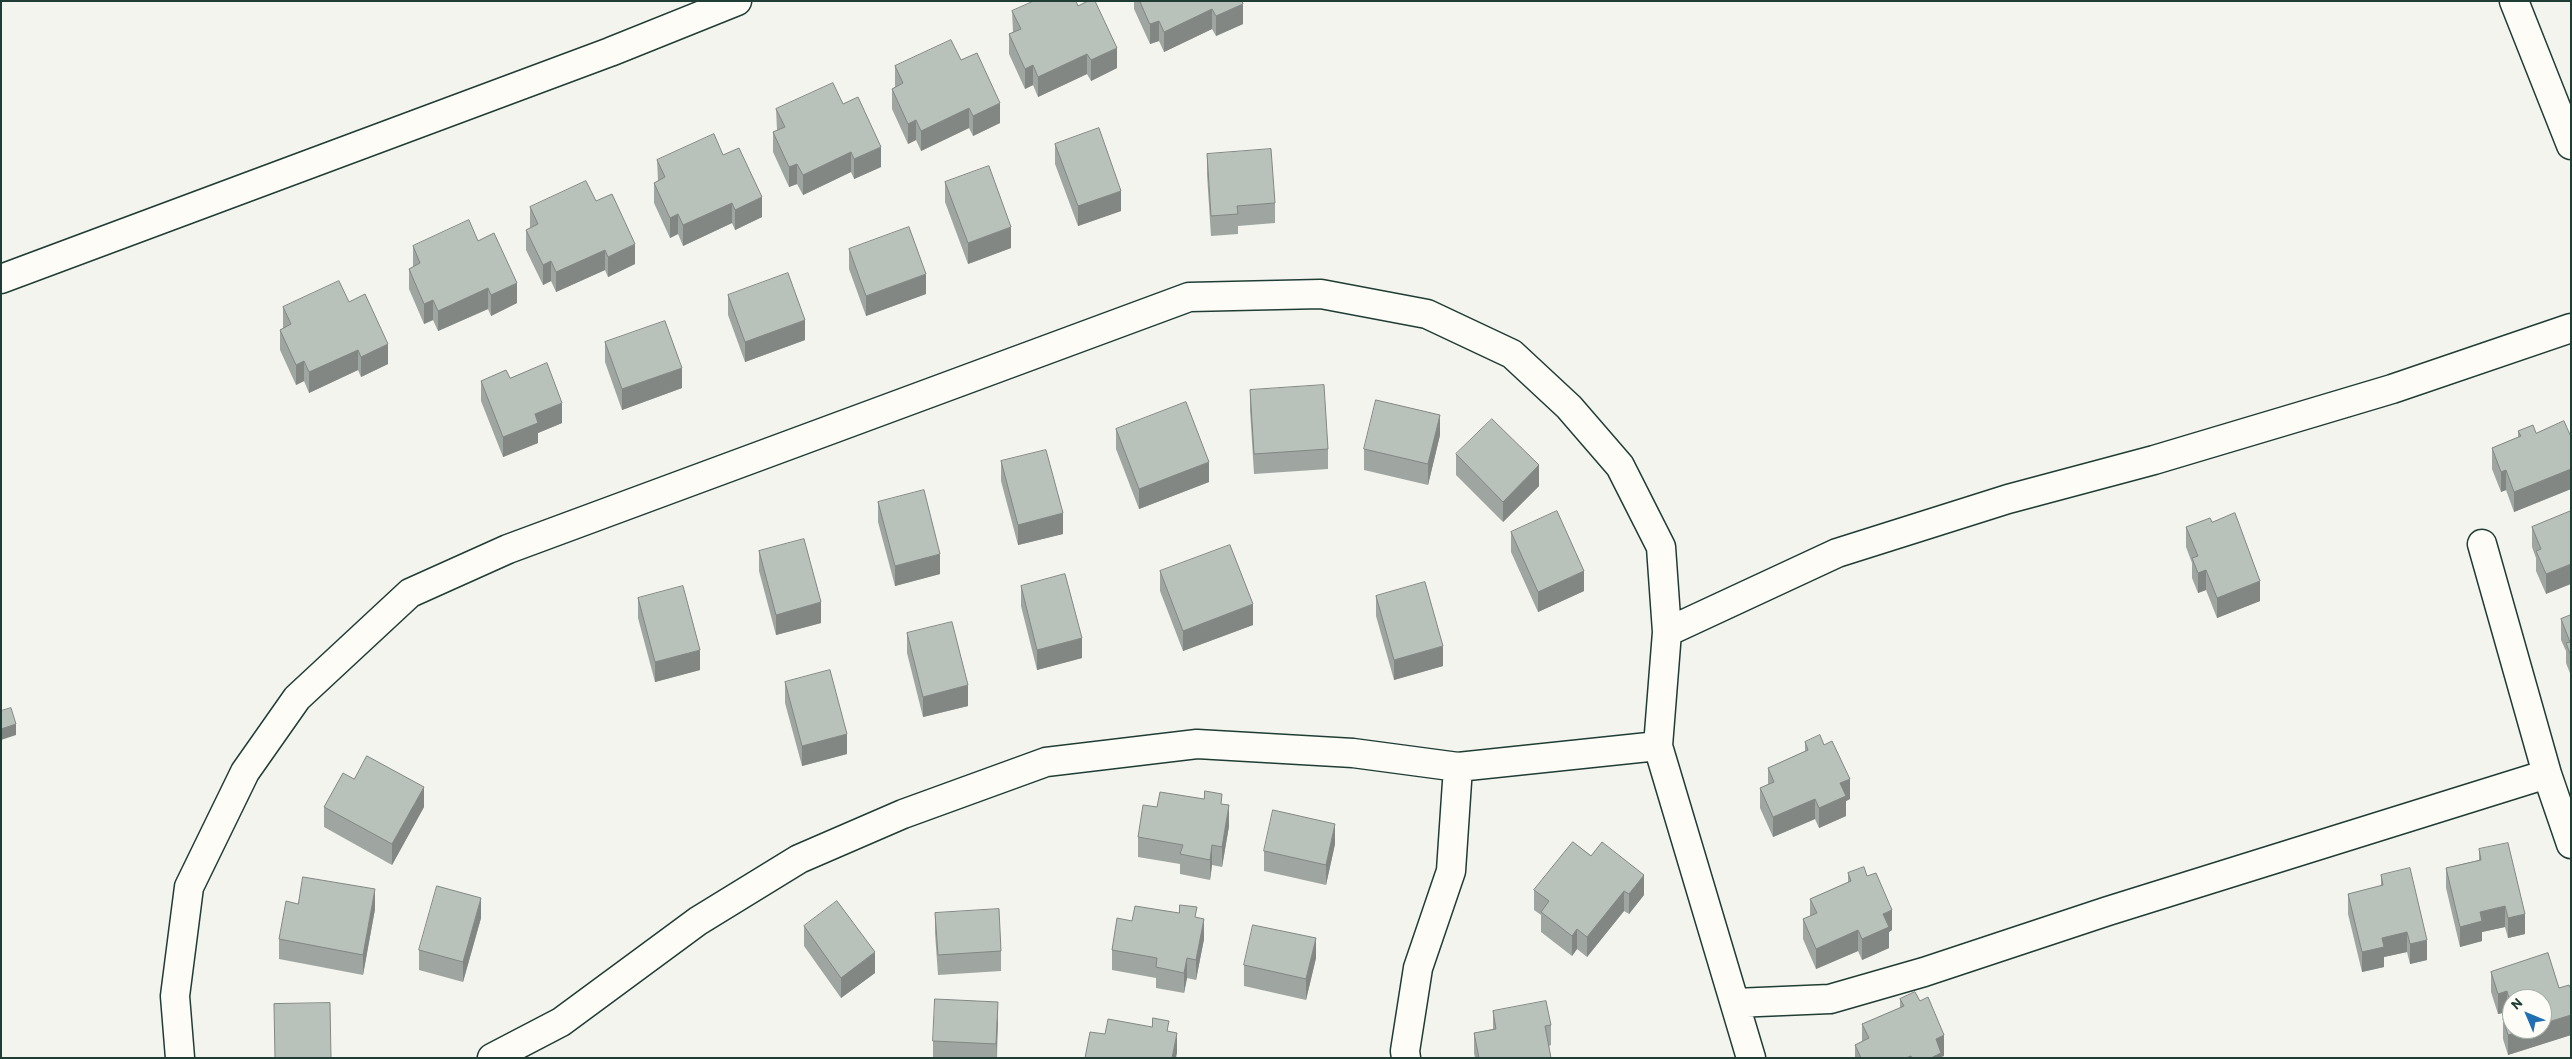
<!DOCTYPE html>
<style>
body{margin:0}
#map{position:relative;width:2572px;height:1059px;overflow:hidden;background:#f4f4ef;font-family:Itim,sans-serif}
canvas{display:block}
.frame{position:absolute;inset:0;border:2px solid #1f3d34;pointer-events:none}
.north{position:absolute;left:2502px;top:989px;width:50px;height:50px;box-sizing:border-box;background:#fdfcf7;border:1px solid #a4b0a9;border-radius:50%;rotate:315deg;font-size:14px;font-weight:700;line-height:20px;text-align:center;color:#1f3d34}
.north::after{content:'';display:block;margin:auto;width:18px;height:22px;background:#1f6fb2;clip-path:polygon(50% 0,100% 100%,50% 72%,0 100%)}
</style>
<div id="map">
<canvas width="2572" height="1059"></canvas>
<div class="frame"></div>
<div class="north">N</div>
</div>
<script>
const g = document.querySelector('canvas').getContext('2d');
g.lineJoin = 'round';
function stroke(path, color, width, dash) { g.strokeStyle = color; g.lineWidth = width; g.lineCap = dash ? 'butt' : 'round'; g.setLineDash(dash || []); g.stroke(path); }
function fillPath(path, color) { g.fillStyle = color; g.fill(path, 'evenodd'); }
const minor = new Path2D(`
 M2514 1 2571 145
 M1 279 610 52 737 1
 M2482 544 2547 774 2571 844
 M1667 632 1837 553 2008 499 2154 460 2392 389 2571 328
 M1658 746 1751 1058
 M1735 1003 1830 999 1924 972 2108 911 2547 774
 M180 1058 175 996 189 887 245 772 297 698 410 593 508 549 1189 297 1321 294 1427 314 1512 354 1569 407 1620 466 1661 547 1667 632 1658 746 1458 767
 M492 1058 561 1022 698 921 799 859 903 814 1046 762 1197 744 1353 753 1458 767 1451 871 1418 968 1405 1051 1406 1058`);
const wall = new Path2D(`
 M1134 1H1242L1243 24 1216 36 1212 29 1164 52 1159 41 1150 44 1134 9Z
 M1078 6 1117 68 1091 81 1087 74 1038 97 1033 85 1025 89 1009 54V34L1013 32 1012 11Z
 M961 60 1000 123 973 136 969 128 921 151 916 140 908 144 892 109V89L895 87V66Z
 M843 104 881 167 854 179 851 172 803 195 797 184 789 187 773 152V132L777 130 776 109Z
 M1055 144 1121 211 1078 226 1055 164Z
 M1207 154 1275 203V223L1238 226V234L1211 236 1207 175Z
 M723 155 762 217 735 230 732 223 683 246 678 234 670 238 654 203V183L658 181 657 160Z
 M945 182 1011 248 968 264 945 202Z
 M596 201 635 264 608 277 605 270 556 292 551 281 543 285 526 250V230L530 228V207Z
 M478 241 517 303 491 316 488 309 438 331 433 320 424 324 409 289V269L413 267V246Z
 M849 249 926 294 866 316 849 269Z
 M728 295 805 340 745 362 728 315Z
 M349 302 388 364 361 377 358 370 309 393 304 381 296 385 280 350V330L283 328V307Z
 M605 342 682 388 622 410 605 362Z
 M510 378 562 423 538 433V443L503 457 481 401V381Z
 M1250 390 1328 449V469L1254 474 1250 410Z
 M1116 429 1209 482 1139 509 1116 449Z
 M2518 431 2571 437V489L2514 512 2506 490 2501 492 2492 469V448L2518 437Z
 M1440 435 1428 485 1364 470V449Z
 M1456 454 1539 486 1503 522 1456 475Z
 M1001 461 1063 534 1018 545 1001 481Z
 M878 502 940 574 895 586 878 522Z
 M2571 511 2546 594 2536 571V558L2532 547V527Z
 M2186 527 2260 601 2217 618 2206 590 2198 593 2192 578V563L2186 547Z
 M1511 532 1584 591 1538 612 1511 552Z
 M759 551 821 623 776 635 759 571Z
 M1160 571 1253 625 1183 651 1160 591Z
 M1021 586 1082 658 1037 670 1021 606Z
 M1376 596 1443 666 1394 680 1376 616Z
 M638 598 700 670 655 682 638 618Z
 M2571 615V676L2566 663V651L2561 640V619Z
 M907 633 968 706 923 717 907 653Z
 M785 682 847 754 802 766 785 703Z
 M1805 742 1850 799 1846 801V816L1819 828 1815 819 1773 837 1760 808V788L1768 784V768L1805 751Z
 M1222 804 1229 826 1222 867 1212 865 1210 880 1180 874V864L1138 857V837L1157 807Z
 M324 807H424L392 865 324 827Z
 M1573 842 1644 895 1629 914 1624 911 1587 957 1577 949 1572 956 1541 932V915L1534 910V890Z
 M1335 844 1326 885 1264 871V851Z
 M2479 849 2525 934 2508 938 2505 927 2482 932V941L2460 947 2446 888V868L2479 860Z
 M1848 873 1867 876 1892 930 1889 932V948L1862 960 1858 951 1816 969 1803 939V919L1810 916V899L1848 882Z
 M2381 875 2427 960 2410 964 2407 952 2384 957V967L2362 972 2348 914V894L2381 886Z
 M298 904 375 909 363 975 279 959V939Z
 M935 913 1001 951V971L938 975 935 933Z
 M481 918 463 982 419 970V950Z
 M1197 918 1204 939 1196 980 1187 978 1184 993 1156 988V978L1112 970V950L1132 921Z
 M804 926 875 973 841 998 804 946Z
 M2548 953 2559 988 2569 985 2571 989V1035L2508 1055 2503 1039V1019L2508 1017 2507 1012 2498 1014 2491 992V972ZM2512 999H2542V1029H2512Z
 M1316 958 1306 1000 1244 986V965Z
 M1900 999 1944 1056 1941 1057V1058H1855V1045L1862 1041V1024L1900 1008Z
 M1493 1011 1551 1025V1045L1549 1046 1551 1058H1475L1474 1053V1033L1493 1029Z
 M998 1022 997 1058H933V1041Z`);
const shadedWall = new Path2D(`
 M1243 4V24L1216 36V16Z
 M1212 9V29L1164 52V32Z
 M1159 21V41L1150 44V24Z
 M1117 48V68L1091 81V60Z
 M1087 54V74L1038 97V77Z
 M1033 65V85L1025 89V69Z
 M1000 103V123L973 136V116Z
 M969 108V128L921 151V131Z
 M916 120V140L908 144V124Z
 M881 147V167L854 179V159Z
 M851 152V172L803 195V175Z
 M797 164V184L789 187V167Z
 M1121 191V211L1078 226V206Z
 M762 197V217L735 230V210Z
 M732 203V223L683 246V225Z
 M678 214V234L670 238V218Z
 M1011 227V248L968 264V243Z
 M635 244V264L608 277V257Z
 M605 250V270L556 292V272Z
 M551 261V281L543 285V265Z
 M926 274V294L866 316V296Z
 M517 283V303L491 316V295Z
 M488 288V309L438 331V311Z
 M433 300V320L424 324V304Z
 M805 320V340L745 362V342Z
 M388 344V364L361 377V357Z
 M358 350V370L309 393V372Z
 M304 361V381L296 385V365Z
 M682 368V388L622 410V389Z
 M562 403V423L538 433V443L503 457V437L535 414Z
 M1440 415V435L1428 485V464Z
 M1209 462V482L1139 509V489Z
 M1539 465V486L1503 522V502Z
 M2571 469V489L2514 512V492Z
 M2506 470V490L2501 492V472Z
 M1063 513V534L1018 545V525Z
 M940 554V574L895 586V566Z
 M2571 564V584L2546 594V574Z
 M2206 570V590L2198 593V573Z
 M1584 571V591L1538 612V592Z
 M2260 581V601L2217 618V598Z
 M821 602V623L776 635V615Z
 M1253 604V625L1183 651V631Z
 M1082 638V658L1037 670V650Z
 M1443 646V666L1394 680V660Z
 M700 650V670L655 682V662Z
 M968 685V706L923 717V697Z
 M16 724V735L1 740V729Z
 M847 734V754L802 766V746Z
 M1850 779V799L1846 801V816L1819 828V808L1840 783Z
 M424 787V807L392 865V844Z
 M1815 799V819L1773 837V817Z
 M1229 805V826L1222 867V847Z
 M1335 824V844L1326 885V865Z
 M1212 845V865L1210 880V860Z
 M1644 875V895L1629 914V894Z
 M375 889V909L363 975V955Z
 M1624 891V911L1587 957V937Z
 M481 898V918L463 982V962Z
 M2505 906V927L2482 932V941L2460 947V927L2480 912Z
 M1892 910V930L1889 932V948L1862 960V939L1883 914Z
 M2525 914V934L2508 938V918Z
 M1204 919V939L1196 980V960Z
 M1577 929V949L1572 956V936Z
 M1858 930V951L1816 969V949Z
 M2407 932V952L2384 957V967L2362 972V952L2382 938Z
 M1316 938V958L1306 1000V979Z
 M2427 940V960L2410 964V944Z
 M875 952V973L841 998V978Z
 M1187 958V978L1184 993V973Z
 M2507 991V1012L2498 1014V994Z
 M998 1002V1022L996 1058V1044Z
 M2571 1015V1035L2508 1055V1035L2527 1029H2542V1024Z
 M1177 1033V1053L1176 1058H1172Z
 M1944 1035V1056L1941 1057V1058H1931L1936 1039Z`);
const building = new Path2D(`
 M1034 1H1076L1078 6 1088 1H1095L1117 48 1091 60 1087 54 1038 77 1033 65 1025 69 1009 34 1021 29 1012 11Z
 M1140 1H1242L1243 4 1216 16 1212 9 1164 32 1159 21 1150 24Z
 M951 40 961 60 977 53 1000 103 973 116 969 108 921 131 916 120 908 124 892 89 903 83 895 66Z
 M833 83 843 104 858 97 881 147 854 159 851 152 803 175 797 164 789 167 773 132 785 127 776 109Z
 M1099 128 1121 191 1078 206 1055 144Z
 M714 134 723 155 739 148 762 197 735 210 732 203 683 225 678 214 670 218 654 183 665 177 657 160Z
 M1271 149 1275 203 1237 206 1238 214 1211 216 1207 154Z
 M989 166 1011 227 968 243 945 182Z
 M586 181 596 201 612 194 635 244 608 257 605 250 556 272 551 261 543 265 526 230 538 224 530 207Z
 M469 220 478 241 494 233 517 283 491 295 488 288 438 311 433 300 424 304 409 269 420 263 413 246Z
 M909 227 926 274 866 296 849 249Z
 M788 273 805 320 745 342 728 295Z
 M339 281 349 302 365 294 388 344 361 357 358 350 309 372 304 361 296 365 280 330 291 324 283 307Z
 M665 321 682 368 622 389 605 342Z
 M547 363 562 403 535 414 538 423 503 437 481 381 506 370 510 378Z
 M1324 385 1328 449 1254 454 1250 390Z
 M1376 400 1440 415 1428 464 1364 449Z
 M1186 402 1209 462 1139 489 1116 429Z
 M1492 419 1539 465 1503 502 1456 454Z
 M2564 421 2571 437V469L2514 492 2506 470 2501 472 2492 448 2521 436 2518 431 2533 425 2536 433Z
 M1046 450 1063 513 1018 525 1001 461Z
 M924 490 940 554 895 566 878 502Z
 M1557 511 1584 571 1538 592 1511 532Z
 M2571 511V564L2546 574 2536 551 2541 549 2532 527Z
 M2235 513 2260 581 2217 598 2206 570 2198 573 2192 558 2198 556 2186 527 2210 518 2212 522Z
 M804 539 821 602 776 615 759 551Z
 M1230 545 1253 604 1183 631 1160 571Z
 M1065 574 1082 638 1037 650 1021 586Z
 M1425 582 1443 646 1394 660 1376 596Z
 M683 586 700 650 655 662 638 598Z
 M2571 615V656L2566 643 2570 642 2561 619Z
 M952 622 968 685 923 697 907 633Z
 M830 670 847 734 802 746 785 682Z
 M11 708 16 724 1 729V711Z
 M1820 735 1824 745 1832 741 1850 779 1840 783 1846 796 1819 808 1815 799 1773 817 1760 788 1774 782 1768 768 1808 750 1805 742Z
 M367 756 424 787 392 844 324 807 343 773 354 779Z
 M1205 791 1222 794 1221 804 1229 805 1222 847 1212 845 1210 860 1180 854 1183 845 1138 837 1143 805 1157 807 1160 792 1204 799Z
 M1273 810 1335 824 1326 865 1264 851Z
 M1573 842 1591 856 1602 842 1644 875 1629 894 1624 891 1587 937 1577 929 1572 936 1541 912 1549 901 1534 890Z
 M2508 843 2525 914 2508 918 2505 906 2480 912 2482 921 2460 927 2446 868 2481 860 2479 849Z
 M1864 867 1867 876 1876 873 1892 910 1883 914 1889 927 1862 939 1858 930 1816 949 1803 919 1817 913 1810 899 1851 881 1848 873Z
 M2410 868 2427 940 2410 944 2407 932 2382 938 2384 947 2362 952 2348 894 2383 885 2381 875Z
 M303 877 375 889 363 955 279 939 286 901 298 904Z
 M437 886 481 898 463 962 419 950Z
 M837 901 875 952 841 978 804 926Z
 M1180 905 1197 907 1195 917 1204 919 1196 960 1187 958 1184 973 1156 967 1157 958 1112 950 1117 918 1132 921 1135 906 1179 913Z
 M999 909 1001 951 938 955 935 913Z
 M1253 925 1316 938 1306 979 1244 965Z
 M2548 953 2559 988 2569 985 2571 989V1015L2542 1024V999H2512V1009L2507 991 2498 994 2491 972Z
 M1915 992 1920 1001 1928 997 1944 1035 1936 1039 1941 1053 1931 1058H1912L1911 1056 1906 1058H1861L1855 1045 1869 1038 1862 1024 1904 1006 1900 999Z
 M935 999 998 1002 996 1044 933 1041Z
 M1546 1001 1551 1025 1545 1026 1551 1058H1479L1474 1033 1496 1029 1493 1011Z
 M330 1003 331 1058H275L274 1004Z
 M2512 1016V1029H2527L2508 1035 2503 1019Z
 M1153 1018 1169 1021 1167 1031 1177 1033 1172 1058H1085L1090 1032 1105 1034 1108 1019 1152 1027Z`);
stroke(minor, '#1f3d34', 31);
stroke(minor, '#fdfcf7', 28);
fillPath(wall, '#9fa6a1');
fillPath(shadedWall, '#828783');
fillPath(building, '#b9c1bb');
stroke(building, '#828783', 1);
</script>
